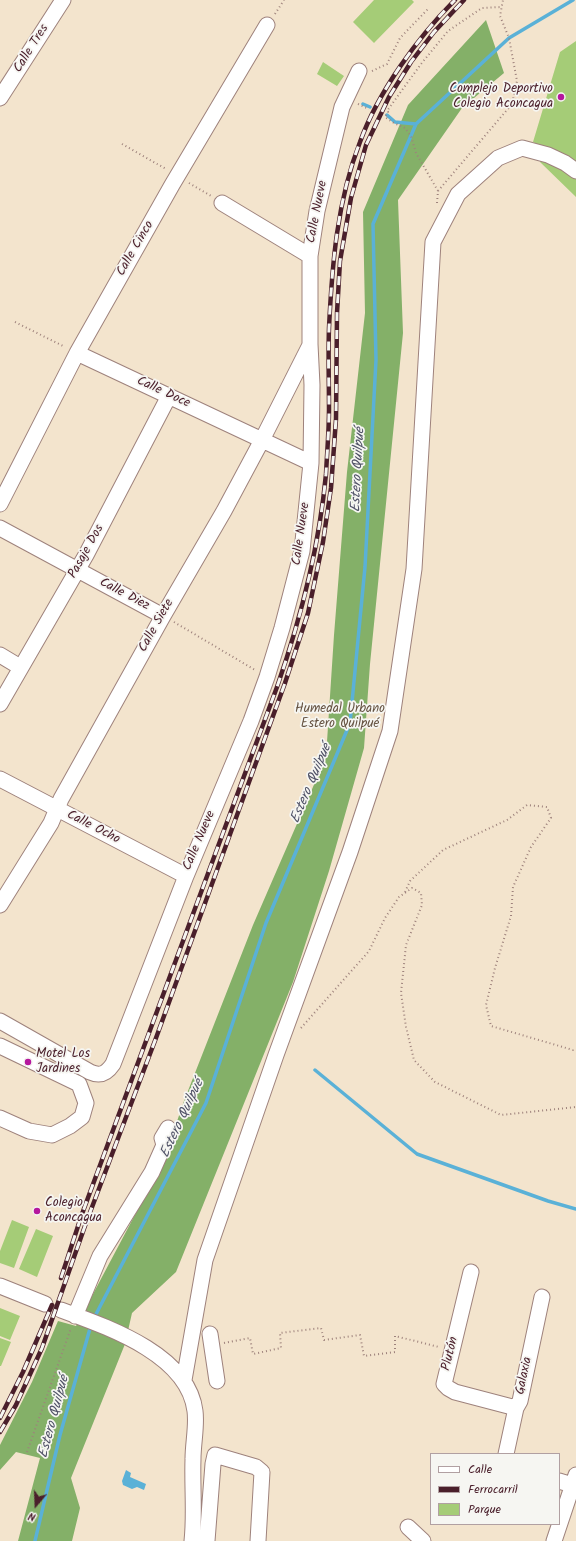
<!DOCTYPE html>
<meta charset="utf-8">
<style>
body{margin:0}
#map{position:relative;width:576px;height:1541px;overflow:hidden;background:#f3e4cd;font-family:Kalam,sans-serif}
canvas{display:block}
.legend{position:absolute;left:430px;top:1453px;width:130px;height:72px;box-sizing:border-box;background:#f6f6f2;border:1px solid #b1a0a2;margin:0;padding:5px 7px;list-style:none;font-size:12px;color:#4a1f2b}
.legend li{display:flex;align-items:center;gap:8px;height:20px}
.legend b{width:20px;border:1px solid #b1a0a2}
.north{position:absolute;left:16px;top:1485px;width:40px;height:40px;-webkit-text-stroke:3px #f6f6f2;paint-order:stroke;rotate:199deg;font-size:11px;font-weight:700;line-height:16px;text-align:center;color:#4a1f2b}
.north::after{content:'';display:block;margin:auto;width:14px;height:18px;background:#4a1f2b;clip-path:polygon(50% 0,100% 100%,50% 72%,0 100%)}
</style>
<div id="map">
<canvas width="576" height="1541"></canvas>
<ul class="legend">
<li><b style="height:5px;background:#fff"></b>Calle</li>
<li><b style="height:5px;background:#4a1f2b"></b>Ferrocarril</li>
<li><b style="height:11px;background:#a5cc77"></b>Parque</li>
</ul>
<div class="north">N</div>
</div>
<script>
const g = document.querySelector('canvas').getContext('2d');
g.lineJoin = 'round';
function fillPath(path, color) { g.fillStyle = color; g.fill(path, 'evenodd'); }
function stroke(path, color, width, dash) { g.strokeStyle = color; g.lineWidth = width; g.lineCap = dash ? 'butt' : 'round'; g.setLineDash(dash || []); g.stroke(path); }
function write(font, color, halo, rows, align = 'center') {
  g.font = font + ' Kalam,sans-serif'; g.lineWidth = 3.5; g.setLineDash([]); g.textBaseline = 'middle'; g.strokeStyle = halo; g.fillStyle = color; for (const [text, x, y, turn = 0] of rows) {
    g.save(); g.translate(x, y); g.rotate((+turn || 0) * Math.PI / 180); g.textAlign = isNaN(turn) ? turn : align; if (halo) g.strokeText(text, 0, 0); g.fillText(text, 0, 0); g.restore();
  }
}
const green = new Path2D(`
 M374 0H412L414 2 374 43 353 22Z
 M576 41V197L540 162 543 147 533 142 560 52Z
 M323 62 344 76 337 86 317 74Z
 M12 1220 29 1227 14 1268 0 1263V1251Z
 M36 1229 53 1236 37 1277 19 1269Z
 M0 1308 20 1316 10 1340 0 1336Z
 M0 1338 11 1342 1 1366H0Z`);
const forest = new Path2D(`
 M486 20 504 73 462 108 398 200 403 333 370 664 364 748 329 871 293 982 176 1272 132 1313 125 1344 71 1478 80 1508 72 1541H18L40 1458 16 1452 0 1470V1445L32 1382 58 1321 76 1326 163 1162 184 1101 253 925 326 757 334 635 347 472 365 313 363 212 408 105Z`);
const water = new Path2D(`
 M126 1470 131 1473 130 1477 146 1484 144 1490 137 1487 132 1489 123 1485 122 1481Z`);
const stream = new Path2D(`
 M363 104 370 107
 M387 115 395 122 416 124
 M315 1070 417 1154 548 1201 576 1209
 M94 1318 206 1103 266 923 350 723 365 567 376 360 373 224 416 124 509 38 573 0
 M35 1541 60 1435 91 1325`);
const path = new Path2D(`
 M275 14 284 0
 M372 71 387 64 400 38 428 9
 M358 104 369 109
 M122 144 166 169
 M189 183 211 196
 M438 191 416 153 411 136 405 128 394 123 385 117 388 112 387 111 421 64 448 31 482 8 501 7
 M437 203 438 191 512 104 517 81 509 38 500 16 503 0
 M15 322 65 347
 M174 622 255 670
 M405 892 410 881 443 850 507 820 527 805 547 807 551 818 531 847 513 887 511 916 495 968 486 1005 491 1026 573 1050 576 1049
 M301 1028 369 951 385 918 399 897 412 888 421 893 422 905 406 945 401 993 406 1027 414 1060 435 1082 501 1115 576 1107
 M224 1343 250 1338 253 1354 281 1348 280 1333 321 1328 324 1340 360 1335 364 1356 395 1352V1336L439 1347
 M27 1452 71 1328`);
const minor = new Path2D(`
 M0 98 63 0
 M222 203 310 256
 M77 353 311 463
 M0 504 77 353 172 185 267 25
 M0 528 163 616
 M0 655 20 667
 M0 704 86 555 169 396
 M0 779 186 876
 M0 905 51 823 61 799 163 616 224 511 262 440 310 345
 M0 1021 90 1072C101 1077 107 1073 113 1064L186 876 251 721 267 677 282 628 302 551 311 463 312 385 310 344V256L317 211 342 107 359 71
 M0 1046 79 1084 86 1103 82 1117 70 1126 52 1135 29 1131 0 1118
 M471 1272 444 1384 448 1388 455 1392 516 1408
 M0 1286 45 1304
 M61 1310C107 1327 188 1354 195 1411 197 1426 193 1443 193 1459 192 1486 195 1514 192 1541
 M75 1316 100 1256 152 1172 164 1145 162 1138 168 1128
 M210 1334 217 1381
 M184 1380 205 1260 276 1055 350 852 390 731 414 569 433 242 458 194 498 158 522 148 548 155 565 163 576 171
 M506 1454 516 1408 520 1401 542 1297
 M559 1481 576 1486
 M408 1527 423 1541
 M207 1541 213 1464 215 1455 256 1467 262 1472 258 1541
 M554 1541 576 1475`);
const rail = new Path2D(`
 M61 1278 82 1214 277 687C301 618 319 548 326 474 327 453 329 431 329 409 329 382 328 355 329 328 332 265 337 201 360 142 378 92 418 37 455 0
 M0 1418 23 1372 52 1305
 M0 1432 16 1405 42 1348 86 1223 156 1038 285 683 308 613 323 542 331 488 336 419 337 313 340 261 351 198 366 145 389 97 411 62 434 32 464 0`);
const markers = [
 [561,97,4,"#b5179e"],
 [28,1062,4,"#b5179e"],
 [37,1211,4,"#b5179e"]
];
const streetNames = [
 ["Calle Tres",32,49,-58],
 ["Calle Nueve",318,212,-79],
 ["Calle Cinco",136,249,-60],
 ["Calle Doce",163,393,25],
 ["Calle Nueve",302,534,-82],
 ["Pasaje Dos",87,552,-61],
 ["Calle Diez",124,595,28],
 ["Calle Siete",157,626,-61],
 ["Calle Ocho",93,828,27],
 ["Calle Nueve",200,841,-67],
 ["Plutón",451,1354,-76],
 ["Galaxia",525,1376,-78]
];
const poiNames = [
 ["Complejo Deportivo",553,90,"right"],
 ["Colegio Aconcagua",553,105,"right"],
 ["Motel Los",36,1055],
 ["Jardines",36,1070],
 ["Colegio",45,1204],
 ["Aconcagua",45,1219]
];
const parkNames = [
 ["Humedal Urbano",340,710],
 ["Estero Quilpué",340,725]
];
const waterNames = [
 ["Estero Quilpué",359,470,-87],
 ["Estero Quilpué",312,784,-67],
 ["Estero Quilpué",183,1119,-65],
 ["Estero Quilpué",55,1417,-75]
];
fillPath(green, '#a5cc77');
fillPath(forest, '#84b068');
fillPath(water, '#5ab1d7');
stroke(stream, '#5ab1d7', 3.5);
stroke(minor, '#9e827c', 17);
stroke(path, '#9e827c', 2, [1, 3]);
stroke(minor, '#fff', 15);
stroke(rail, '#4a1f2b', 4.5);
stroke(rail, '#f6f6f2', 3, [9]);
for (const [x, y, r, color] of markers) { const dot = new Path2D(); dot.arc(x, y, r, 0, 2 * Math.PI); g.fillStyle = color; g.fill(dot); stroke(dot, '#f6f6f2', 1.5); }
write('13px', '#4a1f2b', '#f6f6f2', streetNames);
write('13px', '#4a1f2b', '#f6f6f2', poiNames, 'left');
write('13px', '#655342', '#f6f6f2', parkNames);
write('italic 14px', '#505267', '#f6f6f2', waterNames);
</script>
